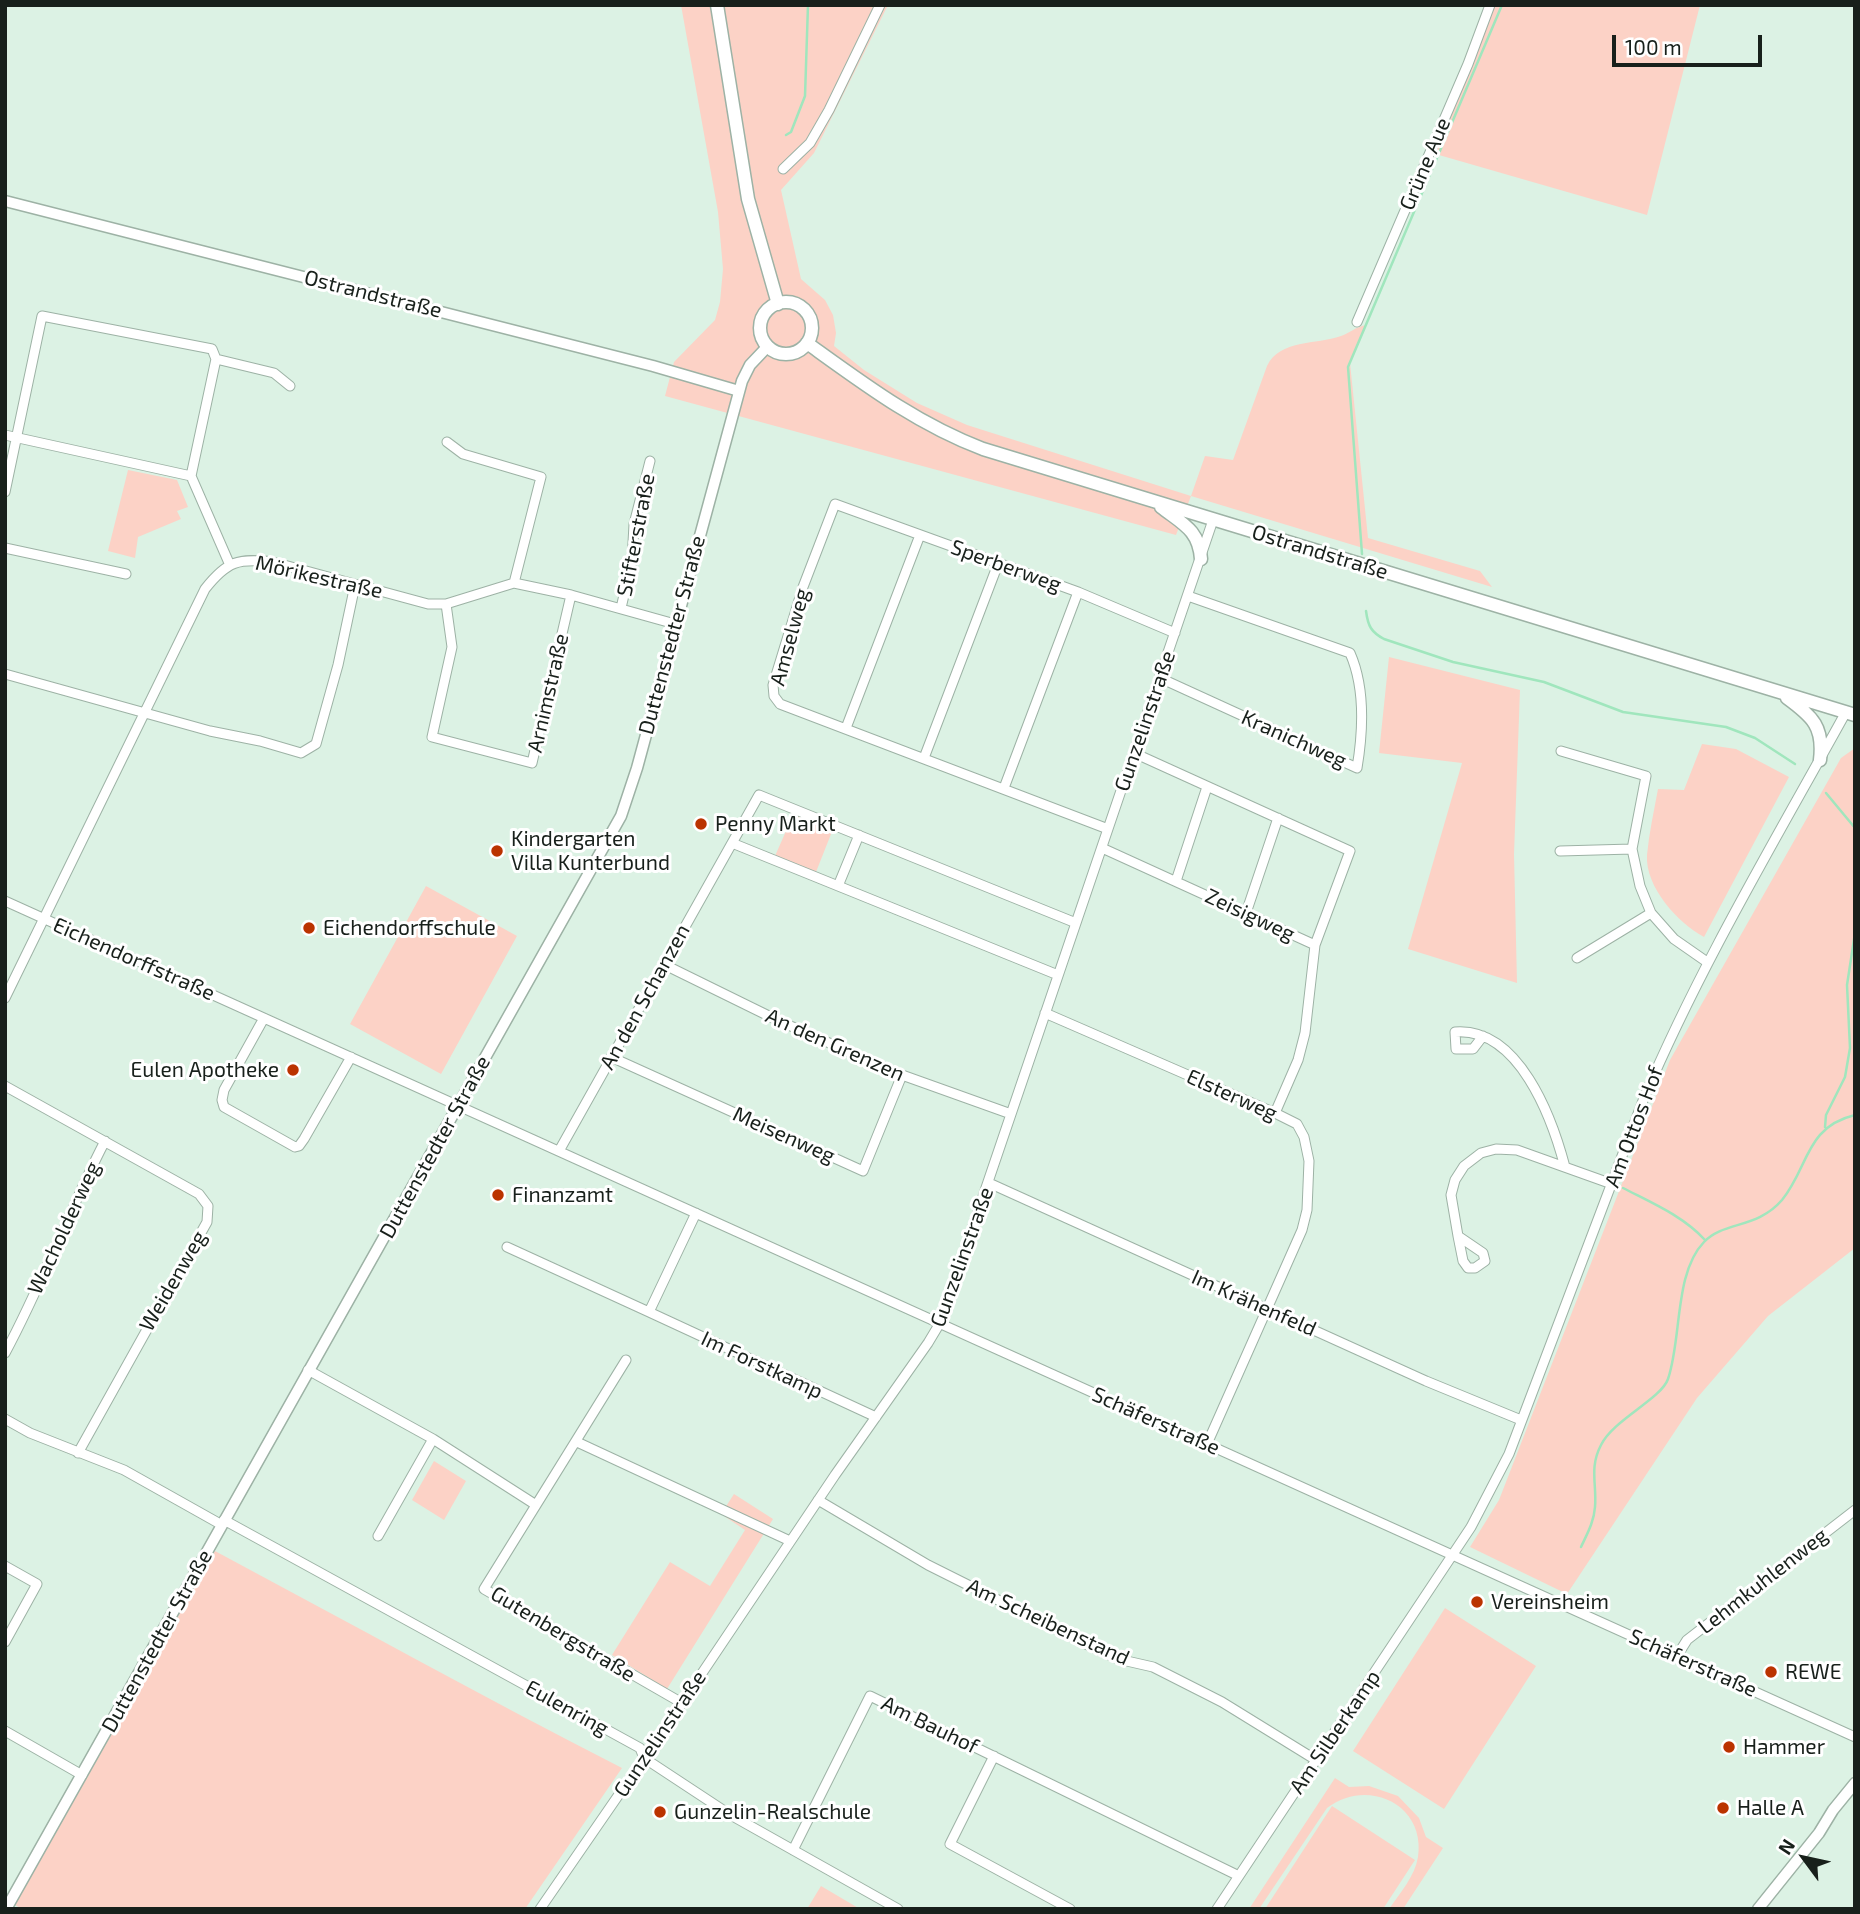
<!DOCTYPE html>
<meta charset="utf-8">
<style>
body{margin:0}
#map{position:relative;width:1860px;height:1914px;overflow:hidden;background:#dcf2e4;font-family:"Exo 2",sans-serif}
canvas{display:block}
.frame{position:absolute;inset:0;border:7px solid #18201b;pointer-events:none}
.north{position:absolute;left:1769px;top:1823px;width:70px;height:70px;-webkit-text-stroke:5px #fff;paint-order:stroke;rotate:303deg;font-size:19px;font-weight:700;line-height:28px;text-align:center;color:#18201b}
.north::after{content:'';display:block;margin:auto;width:24px;height:32px;background:#18201b;clip-path:polygon(50% 0,100% 100%,50% 72%,0 100%)}
.scale{position:absolute;left:1612px;top:35px;width:150px;height:32px;box-sizing:border-box;border:4px solid #18201b;border-top:0;padding-left:9px;font-size:21px;line-height:24px;white-space:nowrap;color:#18201b;-webkit-text-stroke:5px #fff;paint-order:stroke}
</style>
<div id="map">
<canvas width="1860" height="1914"></canvas>
<div class="frame"></div>
<div class="north">N</div>
<div class="scale">100 m</div>
</div>
<script>
const g = document.querySelector('canvas').getContext('2d');
g.lineJoin = 'round';
function fillPath(path, color) { g.fillStyle = color; g.fill(path, 'evenodd'); }
function stroke(path, color, width, dash) { g.strokeStyle = color; g.lineWidth = width; g.lineCap = dash ? 'butt' : 'round'; g.setLineDash(dash || []); g.stroke(path); }
function write(font, color, halo, rows, align = 'center') {
  g.font = font + ' "Exo 2",sans-serif'; g.lineWidth = 6; g.setLineDash([]); g.textBaseline = 'middle'; g.strokeStyle = halo; g.fillStyle = color; for (const [text, x, y, turn = 0] of rows) {
    g.save(); g.translate(x, y); g.rotate((+turn || 0) * Math.PI / 180); g.textAlign = isNaN(turn) ? turn : align; if (halo) g.strokeText(text, 0, 0); g.fillText(text, 0, 0); g.restore();
  }
}
const green = new Path2D(`
 M681 5H888L814 153 781 190 801 279 825 300 833 315 836 333 834 346 864 370 917 403 967 425 1191 496 1205 456 1233 460 1267 366C1280 339 1316 345 1341 336 1350 333 1355 327 1366 325L1350 363 1368 538 1480 571 1492 587 1191 496 1176 535 665 396 674 362 715 320 720 302 723 269 718 212Z
 M1494 5H1700L1647 215 1432 153Z
 M128 470 177 480 188 507 177 511 181 519 138 537 135 558 108 551Z
 M1389 657 1520 690 1514 854 1517 983 1408 949 1462 763 1379 753Z
 M1702 744 1736 749 1789 777 1704 937C1678 923 1645 887 1647 855 1649 833 1654 811 1658 789L1684 790Z
 M1855 748V1248L1768 1316 1697 1398 1567 1594 1470 1547 1499 1500 1670 1060 1841 758Z
 M794 813 833 829 816 872 775 856Z
 M426 886 517 936 441 1074 350 1024Z
 M434 1461 466 1481 444 1520 412 1500Z
 M734 1494 773 1519 667 1689 612 1655 670 1562 710 1586 745 1530 721 1514Z
 M215 1551C350 1623 485 1698 622 1768L525 1909H22L15 1905Z
 M1445 1608 1536 1666 1444 1809 1353 1751Z
 M1335 1778 1349 1787 1369 1786 1398 1796 1419 1818 1426 1837 1443 1848 1403 1909H1389C1400 1893 1415 1876 1418 1857 1426 1804 1367 1777 1327 1808L1259 1909H1249Z
 M1332 1806 1415 1860 1383 1909H1265Z
 M821 1886 860 1909H807Z`);
const stream = new Path2D(`
 M786 135 791 132 805 96 808 5
 M1362 554 1348 367 1502 5
 M1366 611C1368 626 1371 632 1384 639L1453 662 1544 682 1623 712 1726 727 1755 738 1795 764
 M1826 793 1855 828
 M1825 1127 1826 1115 1845 1077 1850 1048 1847 985 1855 933
 M1623 1188C1652 1203 1683 1216 1705 1240
 M1581 1547C1587 1534 1594 1522 1595 1507 1597 1484 1589 1468 1601 1445 1613 1420 1661 1399 1668 1379 1682 1338 1674 1273 1704 1242 1724 1221 1757 1229 1782 1200 1809 1167 1805 1127 1855 1115`);
const minor = new Path2D(`
 M783 169 810 143 829 110 880 5
 M1357 322 1468 64 1490 5
 M216 359 274 373 290 386
 M5 435 191 476 229 563
 M447 442 463 454 541 477 514 583
 M5 492 42 316 212 349 216 359 191 476
 M5 548 126 574
 M446 604 452 647 432 737 532 763 571 595
 M621 608 632 561 634 524 650 461
 M5 674 210 731 260 741 301 753 316 744 338 665 355 585
 M1160 678 1357 768C1363 732 1365 687 1350 653L1188 596
 M846 728 920 535
 M1561 751 1646 776 1632 849 1640 886 1651 913 1674 939 1707 962
 M1134 753 1350 851 1315 945
 M924 758 998 564
 M1004 788 1078 592
 M1108 829 780 704 774 696 773 685 803 587 835 504 1078 592 1175 633
 M732 843 1058 975
 M1102 848 1315 945 1305 1033 1298 1060 1275 1113
 M1560 851 1632 849
 M1176 881 1207 787
 M838 886 859 835
 M5 901 1855 1737
 M1246 913 1278 818
 M1577 958 1651 913
 M663 964 777 1020 902 1075 1011 1114
 M5 998 205 589C227 561 238 558 273 562L428 604H446L514 583 571 595 675 624
 M1045 1013 1275 1113 1297 1124 1304 1137 1309 1161 1307 1210 1302 1230 1207 1444
 M264 1018 224 1090 222 1100 224 1107 295 1147 299 1146 304 1139 351 1057
 M1483 1036 1473 1049H1456L1455 1032C1519 1027 1552 1118 1565 1167
 M611 1057 863 1171 902 1075
 M5 1086 199 1194 208 1206 207 1222 78 1453
 M559 1151 759 795 1076 923
 M989 1183 1426 1381 1521 1420
 M696 1213 649 1312 876 1417
 M1458 1236 1463 1261 1468 1268H1475L1485 1261 1483 1253 1458 1236 1451 1195 1455 1180 1464 1166 1481 1153 1496 1149 1517 1150 1612 1184
 M507 1247 649 1312
 M5 1353C42 1285 69 1210 105 1141
 M626 1360 484 1589 682 1703
 M308 1370 433 1439 536 1505
 M5 1419 30 1433 124 1470 222 1525
 M577 1442 790 1541
 M818 1500 928 1565 1090 1646 1118 1659 1153 1667 1222 1702 1316 1760
 M224 1520 640 1748 644 1758 729 1814 898 1909
 M378 1536 433 1439
 M5 1566 37 1584 5 1642
 M1677 1656 1687 1640 1855 1510
 M5 1731 82 1775
 M994 1756 950 1844 1070 1909
 M793 1850 870 1696 1239 1876
 M540 1909 682 1703 835 1475 928 1343 940 1323 1213 520
 M1217 1909 1471 1527 1509 1454 1644 1098C1701 964 1776 839 1846 712`);
const tertiary = new Path2D(`
 M5 201 653 366 739 391
 M6 1909 621 816 637 768 742 381 750 365 768 346
 M1758 1909 1819 1833 1833 1810 1855 1783`);
const secondary = new Path2D(`
 M717 5 748 199 778 304
 M760 328a26 26 0 1 1 52 0a26 26 0 1 1-52 0Z
 M807 343C864 384 917 424 983 449L1855 715
 M1161 507C1183 524 1199 530 1201 559
 M1787 698C1813 717 1824 727 1820 760`);
const markers = [
 [701,824,7,"#b30"],
 [497,851,7,"#b30"],
 [309,928,7,"#b30"],
 [293,1070,7,"#b30"],
 [498,1195,7,"#b30"],
 [1477,1602,7,"#b30"],
 [1771,1672,7,"#b30"],
 [1729,1747,7,"#b30"],
 [1723,1808,7,"#b30"],
 [660,1812,7,"#b30"]
];
const streetNames = [
 ["Grüne Aue",1425,164,-67],
 ["Ostrandstraße",373,294,14],
 ["Stifterstraße",636,535,-79],
 ["Ostrandstraße",1320,552,17],
 ["Sperberweg",1006,566,20],
 ["Mörikestraße",319,577,13],
 ["Duttenstedter Straße",672,635,-75],
 ["Amselweg",790,637,-75],
 ["Arnimstraße",548,693,-77],
 ["Gunzelinstraße",1145,721,-71],
 ["Kranichweg",1294,739,24],
 ["Zeisigweg",1250,915,25],
 ["Eichendorffstraße",134,959,24],
 ["An den Schanzen",645,997,-61],
 ["An den Grenzen",835,1045,24],
 ["Elsterweg",1232,1095,24],
 ["Am Ottos Hof",1634,1127,-69],
 ["Meisenweg",784,1135,24],
 ["Duttenstedter Straße",435,1147,-61],
 ["Wacholderweg",64,1228,-65],
 ["Gunzelinstraße",962,1257,-70],
 ["Weidenweg",173,1281,-60],
 ["Im Krähenfeld",1254,1303,24],
 ["Im Forstkamp",762,1365,25],
 ["Schäferstraße",1156,1421,24],
 ["Lehmkuhlenweg",1763,1581,-38],
 ["Am Scheibenstand",1048,1622,25],
 ["Gutenbergstraße",563,1634,31],
 ["Duttenstedter Straße",157,1641,-61],
 ["Schäferstraße",1693,1663,24],
 ["Eulenring",567,1708,29],
 ["Am Bauhof",930,1725,26],
 ["Am Silberkamp",1335,1732,-56],
 ["Gunzelinstraße",660,1734,-56]
];
const poiNames = [
 ["Penny Markt",715,824],
 ["Kindergarten",511,839],
 ["Villa Kunterbund",511,863],
 ["Eichendorffschule",323,928],
 ["Eulen Apotheke",279,1070,"right"],
 ["Finanzamt",512,1195],
 ["Vereinsheim",1491,1602],
 ["REWE",1785,1672],
 ["Hammer",1743,1747],
 ["Halle A",1737,1808],
 ["Gunzelin-Realschule",674,1812]
];
fillPath(green, '#fcd2c6');
stroke(stream, '#a0e6bd', 2.5);
stroke(minor, '#9db2a5', 11);
stroke(tertiary, '#9db2a5', 13);
stroke(secondary, '#9db2a5', 15);
stroke(minor, '#fff', 9);
stroke(tertiary, '#fff', 10);
stroke(secondary, '#fff', 12);
for (const [x, y, r, color] of markers) { const dot = new Path2D(); dot.arc(x, y, r, 0, 2 * Math.PI); g.fillStyle = color; g.fill(dot); stroke(dot, '#fff', 2.5); }
write('21px', '#18201b', '#fff', streetNames);
write('21px', '#18201b', '#fff', poiNames, 'left');
</script>
